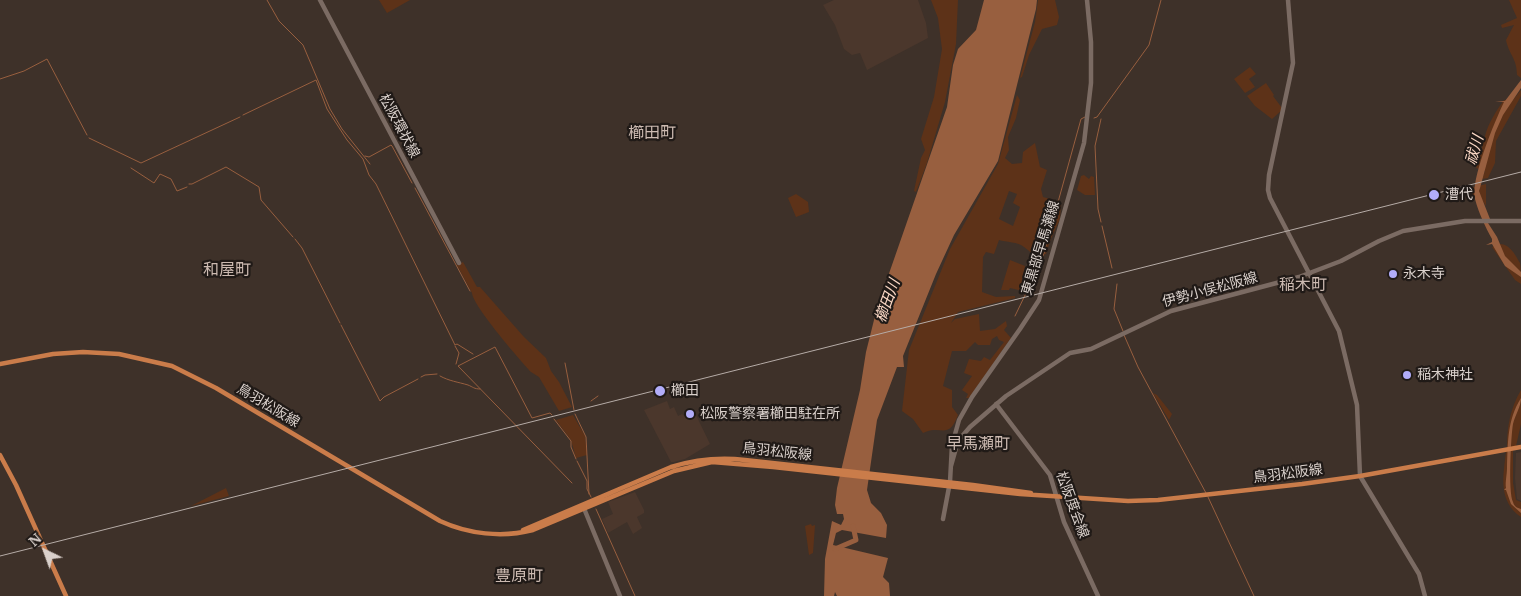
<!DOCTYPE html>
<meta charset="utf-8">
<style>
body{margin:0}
#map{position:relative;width:1521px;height:596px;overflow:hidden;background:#3e3129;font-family:Merriweather,serif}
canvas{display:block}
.north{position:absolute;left:20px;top:526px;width:50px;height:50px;-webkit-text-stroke:4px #201a17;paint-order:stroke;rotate:318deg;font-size:14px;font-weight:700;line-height:20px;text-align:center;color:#d9d0cb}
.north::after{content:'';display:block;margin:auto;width:18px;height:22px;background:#d9d0cb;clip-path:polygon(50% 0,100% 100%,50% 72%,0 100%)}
</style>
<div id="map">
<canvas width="1521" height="596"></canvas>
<div class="north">N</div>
</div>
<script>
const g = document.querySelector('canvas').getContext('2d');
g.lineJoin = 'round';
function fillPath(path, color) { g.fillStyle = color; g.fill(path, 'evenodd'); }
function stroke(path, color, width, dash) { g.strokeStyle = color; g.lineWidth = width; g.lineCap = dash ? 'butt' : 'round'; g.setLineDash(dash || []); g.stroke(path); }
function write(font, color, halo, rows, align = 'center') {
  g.font = font + ' Merriweather,"Noto Sans JP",serif'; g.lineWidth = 4.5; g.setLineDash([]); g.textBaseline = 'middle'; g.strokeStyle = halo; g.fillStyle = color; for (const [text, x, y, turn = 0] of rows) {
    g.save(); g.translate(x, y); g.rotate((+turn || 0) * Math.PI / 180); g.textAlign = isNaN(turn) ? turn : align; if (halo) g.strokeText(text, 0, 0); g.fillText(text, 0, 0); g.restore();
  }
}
const built = new Path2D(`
 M834 0H918L926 23 928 38 867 70 860 53 852 55 844 49 835 25 823 5Z
 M667 401 670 409 674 407 678 416 682 414 688 419 696 415 710 444 685 459 674 462H671L644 410Z
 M1521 452V501L1517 499 1515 478 1516 453Z
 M635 492 644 510V513L637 517 642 528 633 534 627 522 608 533 602 519 613 514 608 502Z`);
const green = new Path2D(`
 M379 0H410L387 13Z
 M931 0H958L956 44 945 102 927 163 916 192 914 191 921 158 925 150 921 139 934 97 942 49 938 18Z
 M1038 0H1055L1059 17 1057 25 1042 29 1029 55 1022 77 1020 78 1035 22Z
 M1509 0H1521V78L1517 75C1517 58 1509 55 1506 40L1514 25 1502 28 1501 25 1517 18Z
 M1250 67 1256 74 1249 79 1255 87 1245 93 1234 79Z
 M1266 83 1274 95 1273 96 1282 108 1281 111 1272 119 1255 106 1247 96Z
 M1521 90V96L1496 141 1495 163 1488 178 1482 179 1485 171 1476 168C1480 157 1482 148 1485 136 1488 124 1496 111 1504 100H1513Z
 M1017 95 1020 100 1016 118 1008 137 1009 150 1005 158 1012 164 1022 163 1023 152 1035 143 1040 167 1047 170 1041 189 1043 197 1061 202 1060 219 1050 241 1046 254C1033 259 1033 253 1024 247 1018 242 1006 242 999 240L994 254 986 252 983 257 982 292 996 297 1015 296V298L958 312 951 323 955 319 979 314 980 331 995 329 1006 321 1007 326 1004 330 1011 338 969 398H966L968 394 962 390 972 376 964 373 969 359 981 361 984 357 990 360 1004 342 999 340 997 336 992 339 990 345H978L975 342 966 351H952L943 386 952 390V407L958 415C948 441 942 424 923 433L913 419 902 411 909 350 950 249 998 164ZM1009 191 1017 194 1013 203 1020 207 1013 226 999 219Z
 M1084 175 1089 179 1091 176 1094 177 1095 195H1085L1077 190 1081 176Z
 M1486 184V206L1482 200 1473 197 1470 188Z
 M796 194 808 202 809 212 796 217 788 198Z
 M1500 244C1510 244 1516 256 1520 263 1521 268 1521 279 1521 284L1515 280 1492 247Z
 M1010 260 1025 266 1022 280 1029 283 1023 291 1010 288 1009 290H1001Z
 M463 262 477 287H480L524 337 546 358 551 371 559 382 572 407 559 411 539 377 531 372C519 359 473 306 472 293L457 265Z
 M1521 390V424L1516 446 1507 448C1507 427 1510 409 1521 390Z
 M1153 393 1157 395 1172 414 1169 420Z
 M573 415 585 436 587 455 576 458 571 440 556 420Z
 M1513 450V483L1516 500 1521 502V517C1498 501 1503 477 1506 452Z
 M226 488 229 496 191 506Z
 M811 524 812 526 815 525 813 553 809 555 805 526Z`);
const water = new Path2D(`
 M984 0H1037L1036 9 998 161 954 235 936 274 903 356 904 367H897L877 420 867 490 871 503 881 513 887 525 886 538 842 530 836 533 833 545 888 558 883 577 889 583 890 596H837L835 592 834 596H824L825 559 832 521 841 525 844 519 843 514H837L835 505 837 488 860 390 866 352 877 308 947 107 953 65 958 49 976 30Z
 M1521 80V88L1503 115 1495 133 1480 188 1479 191 1490 219 1488 223 1497 237 1505 256 1521 272V277L1505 266 1492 244 1486 245 1492 242V239C1485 226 1479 214 1475 199 1470 180 1495 121 1504 102L1495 101H1505Z
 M1521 398C1521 407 1515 415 1513 424 1511 435 1508 492 1513 502 1514 506 1517 508 1521 509V513L1511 504 1506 490H1504L1506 488C1505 482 1507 475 1507 468 1508 443 1507 420 1521 398Z`);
const stream = new Path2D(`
 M267 0 279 21 303 45 330 109 342 129 370 164
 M0 79 24 71 47 59 87 135
 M243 115 316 80 327 109 347 140 363 159 369 175 376 184 455 345 457 344 473 354
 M1094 118 1097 117 1149 45 1161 0
 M1101 119 1095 146 1098 209 1101 222
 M89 138 141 163 240 117
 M365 156 369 157 391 145 392 146 412 183
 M131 168 154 183 160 174 171 179 177 191 187 187
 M189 184H192L226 167 259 187 261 200 293 237
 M415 188 470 291
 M1102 226 1112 268
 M295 239 302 248 340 323
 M1117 284 1114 309 1123 331
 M1015 316 1042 260 1081 119 1085 117
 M341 325 380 401 384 397 418 379
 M1124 335 1138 367 1206 493
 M455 346 459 353 456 364
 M565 363 574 410
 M440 376C449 381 458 382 468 385 473 387 474 389 480 389
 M421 377 425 375 437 374
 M591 401 598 396
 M575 414 586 437 589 494
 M552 415 550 413 532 418 495 347 458 366 572 483
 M554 419 571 441V447L576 459
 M577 461 587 481V489L591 497
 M1208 497 1254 596
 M596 509 635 596`);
const river = new Path2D(`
 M835 549 856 540 853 526`);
const secondary = new Path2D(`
 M320 0 459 263
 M1288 0 1293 63 1269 175 1268 190 1270 198 1339 331 1357 405 1360 476 1419 574 1425 596
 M996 404 1050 475 1064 522 1098 596
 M951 466 958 441 970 427 1006 396 1070 353 1091 349 1171 311 1299 277 1341 261 1379 241 1403 231 1465 221H1521
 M583 506 620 596
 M943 519 950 482 952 445 959 420 972 397 1020 329 1039 300 1084 143 1091 83V42L1087 0`);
const primary = new Path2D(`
 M0 364 53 354 83 352 119 354 172 366 216 388 440 521C468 534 502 538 533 530L674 471 712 462 773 467 1020 494 1128 501 1158 500 1302 484 1360 476 1521 447
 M0 455 16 485 66 596
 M523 530 671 467C697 459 719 457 745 460L973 485 1031 493`);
const rail = new Path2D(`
 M0 556 1521 172`);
const markers = [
 [1434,195,6,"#b2adf9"],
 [1393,274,5,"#b2adf9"],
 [1407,375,5,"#b2adf9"],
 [660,391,6,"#b2adf9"],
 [690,414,5,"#b2adf9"]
];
const streetNames = [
 ["松阪環状線",399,126,62],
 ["東黒部早馬瀬線",1041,248,-73],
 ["伊勢小俣松阪線",1210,290,-15],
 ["鳥羽松阪線",268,406,31],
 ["鳥羽松阪線",777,452,6],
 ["鳥羽松阪線",1288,474,-7],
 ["松阪度会線",1072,505,70]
];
const poiNames = [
 ["漕代",1445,195],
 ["永木寺",1403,274],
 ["稲木神社",1417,375],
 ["櫛田",671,391],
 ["松阪警察署櫛田駐在所",700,414]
];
const waterNames = [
 ["祓川",1475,150,-74],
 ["櫛田川",888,301,-70]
];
const quarterNames = [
 ["櫛田町",652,133],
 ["和屋町",227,270],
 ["稲木町",1303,285],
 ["早馬瀬町",978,444],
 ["豊原町",519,576]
];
fillPath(built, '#4b372c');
fillPath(green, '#5d3218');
fillPath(water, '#985f3f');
stroke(stream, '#985f3f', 1);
stroke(river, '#985f3f', 5);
stroke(secondary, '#7b6b63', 4.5);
stroke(primary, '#ca7c4a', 4.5);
stroke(rail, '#b6aca7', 1);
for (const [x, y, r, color] of markers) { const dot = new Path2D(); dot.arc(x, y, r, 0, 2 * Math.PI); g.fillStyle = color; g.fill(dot); stroke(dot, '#201a17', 2); }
write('14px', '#d9d0cb', '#201a17', streetNames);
write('14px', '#d9d0cb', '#201a17', poiNames, 'left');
write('italic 15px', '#fcd9c6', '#201a17', waterNames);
write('16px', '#ccbab1', '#201a17', quarterNames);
</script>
